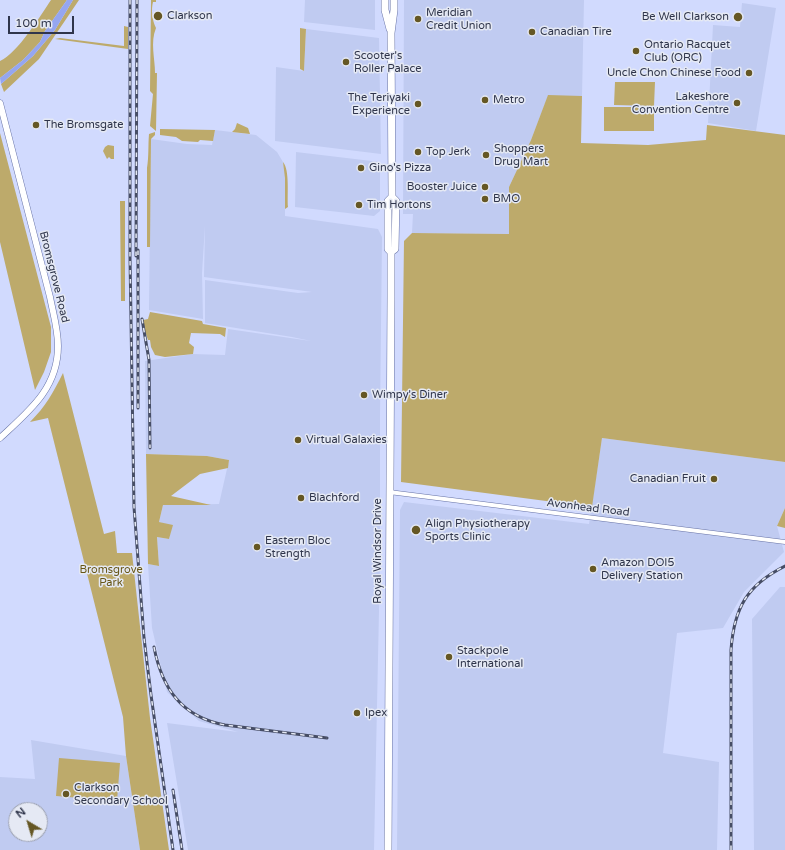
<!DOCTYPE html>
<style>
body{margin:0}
#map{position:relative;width:785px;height:850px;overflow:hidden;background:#d1dafe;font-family:"Varela Round",sans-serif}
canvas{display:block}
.north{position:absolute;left:8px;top:802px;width:40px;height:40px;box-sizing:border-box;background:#e5e9f4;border:1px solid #9ca1b0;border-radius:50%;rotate:322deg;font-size:11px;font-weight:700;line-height:16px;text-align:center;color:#2f354b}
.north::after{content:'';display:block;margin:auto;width:14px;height:18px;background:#655724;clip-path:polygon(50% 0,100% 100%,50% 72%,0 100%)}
.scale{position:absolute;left:8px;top:16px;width:66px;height:18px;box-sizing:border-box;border:2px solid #2f354b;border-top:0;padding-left:5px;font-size:12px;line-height:14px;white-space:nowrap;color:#2f354b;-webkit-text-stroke:3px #e5e9f4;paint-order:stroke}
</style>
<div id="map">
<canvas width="785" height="850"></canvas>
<div class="north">N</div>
<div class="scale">100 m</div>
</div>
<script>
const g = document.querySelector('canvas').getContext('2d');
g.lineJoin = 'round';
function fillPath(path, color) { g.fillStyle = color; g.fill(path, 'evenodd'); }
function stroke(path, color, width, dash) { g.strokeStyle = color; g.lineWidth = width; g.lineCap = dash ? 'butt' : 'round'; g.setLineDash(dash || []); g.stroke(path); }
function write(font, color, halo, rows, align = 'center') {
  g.font = font + ' "Varela Round",sans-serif'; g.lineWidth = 3; g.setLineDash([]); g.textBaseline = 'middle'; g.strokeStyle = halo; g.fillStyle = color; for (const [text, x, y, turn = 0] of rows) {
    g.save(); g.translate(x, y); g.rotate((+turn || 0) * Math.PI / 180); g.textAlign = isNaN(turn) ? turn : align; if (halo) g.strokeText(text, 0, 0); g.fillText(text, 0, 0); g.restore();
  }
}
const built = new Path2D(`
 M305 0H375V30L304 22Z
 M404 0H584L582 96H548L531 140 509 187 510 234 412 233 413 214H403Z
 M742 3 776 8 756 131 708 123 713 25 740 27Z
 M306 29 379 38 381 154 275 141 276 67 304 71Z
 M215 130 256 135 277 152 283 162 285 169V216L378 229 382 237 380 417V562L374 850H188L167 723 238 732 199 721 167 692 152 628 148 564 159 566 157 537 169 539 172 526 159 522 163 505 219 504 229 460 207 456 146 454 145 361 193 354 225 355 228 329 311 341 292 337 205 323V280L298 293 312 292 204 277 205 226 202 273 203 319 149 310 151 139 187 144 212 145Z
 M296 152 380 162V211L374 216 295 207Z
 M602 438 785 462V508L777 526 784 552 744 592 723 628 677 633 663 753 719 762 717 850H397L400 510 404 502 589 524Z
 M780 587H785V850H754L752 619Z
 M31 740 126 756 140 850H0V777L35 779ZM16 810H40V834H16Z`);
const green = new Path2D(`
 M51 0H67L45 31 40 42 23 60 0 78V61C18 53 40 16 51 0Z
 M73 0H79L39 59 4 92 1 84 33 56 55 30Z
 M151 0H156V2H153C151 10 152 20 156 28 150 42 155 59 155 73H157L156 131 150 126 153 94 150 91Z
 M124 26 128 27V49L55 39 60 38 124 46Z
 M300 28 306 29 304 71 300 69Z
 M615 82H655L654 106 614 105Z
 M548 95 582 96 581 143 648 145 706 140 707 125 785 135V462L602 438 592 507 401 482 404 241 412 233 509 234V187L531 140Z
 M604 107H654V131H604Z
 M237 123 248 128 250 134 232 132 235 129Z
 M160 129 215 130 213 141 200 140 198 142 182 141 176 137 160 135Z
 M155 132V135L151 139 150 247H147V168C149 156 148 145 149 134Z
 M0 133 51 327V352L44 372 35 390 0 242Z
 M108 145 114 146V159H111L109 157 107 159 103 151 105 147Z
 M283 162C290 170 287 196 288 207L285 209V178Z
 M120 201H125V301H121Z
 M150 312 202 321 203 324 226 328 225 337 220 334 191 333 189 343 194 347 193 354 165 357 155 355 151 347 150 340H148L143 325V320L148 319Z
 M63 373 104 534 115 531 117 553H132L150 718 169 850H140L126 756 123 717 48 418 30 422C46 406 53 393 63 373Z
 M146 454 207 456 229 460 228 468 200 474 171 496 211 505H163L159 522 173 525 169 539 157 537 159 566 148 564Z
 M785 508V528L777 526Z
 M59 758 120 763 117 801 56 796Z`);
const water = new Path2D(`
 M67 0H73L55 30 33 56 1 84 0 78 23 60 40 42 45 31Z`);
const street = new Path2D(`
 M389 492 785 542`);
const secondary = new Path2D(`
 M0 103 50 297C53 313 58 329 58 346 58 389 28 412 0 438`);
const primary = new Path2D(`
 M385 0V10L390 29
 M391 252 395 249 396 201 392 197
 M388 850 391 296V252L388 249V201L392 197 391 33 394 10V0`);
const rail = new Path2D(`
 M130 0V257L134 507 144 638 151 695 173 850
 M136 256 137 0
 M142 319 149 360 150 448
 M138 408V250
 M154 647C162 689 182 717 225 725L327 738
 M173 790 182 850
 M731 850V650C734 608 747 585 785 566`);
const markers = [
 [158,16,5,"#655724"],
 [738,17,5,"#655724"],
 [418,19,4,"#655724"],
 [532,32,4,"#655724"],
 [636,51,4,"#655724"],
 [346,62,4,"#655724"],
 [749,73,4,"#655724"],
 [485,100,4,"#655724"],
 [737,103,4,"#655724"],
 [418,104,4,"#655724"],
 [36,125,4,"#655724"],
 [418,152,4,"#655724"],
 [486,155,4,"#655724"],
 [361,168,4,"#655724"],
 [485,187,4,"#655724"],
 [485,199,4,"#655724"],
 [359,205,4,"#655724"],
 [364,395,4,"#655724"],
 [298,440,4,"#655724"],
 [714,479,4,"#655724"],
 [301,498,4,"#655724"],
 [416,530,5,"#655724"],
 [257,547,4,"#655724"],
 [593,569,4,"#655724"],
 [449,657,4,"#655724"],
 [357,713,4,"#655724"],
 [66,794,4,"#655724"]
];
const poiNames = [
 ["Meridian",426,13],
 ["Credit Union",426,26],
 ["Clarkson",167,16],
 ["Be Well Clarkson",729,17,"right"],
 ["Canadian Tire",540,32],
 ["Ontario Racquet",644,45],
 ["Club (ORC)",644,58],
 ["Scooter's",354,56],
 ["Roller Palace",354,69],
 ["Uncle Chon Chinese Food",741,73,"right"],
 ["Lakeshore",729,97,"right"],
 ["Convention Centre",729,110,"right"],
 ["The Teriyaki",410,98,"right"],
 ["Experience",410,111,"right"],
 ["Metro",493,100],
 ["The Bromsgate",44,125],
 ["Shoppers",494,149],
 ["Drug Mart",494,162],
 ["Top Jerk",426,152],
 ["Gino's Pizza",369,168],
 ["Booster Juice",477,187,"right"],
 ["BMO",493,199],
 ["Tim Hortons",367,205],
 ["Wimpy's Diner",372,395],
 ["Virtual Galaxies",306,440],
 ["Canadian Fruit",706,479,"right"],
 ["Blachford",309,498],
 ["Align Physiotherapy",425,524],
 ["Sports Clinic",425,537],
 ["Eastern Bloc",265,541],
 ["Strength",265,554],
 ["Amazon DOI5",601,563],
 ["Delivery Station",601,576],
 ["Stackpole",457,651],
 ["International",457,664],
 ["Ipex",365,713],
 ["Clarkson",74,788],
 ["Secondary School",74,801]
];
const streetNames = [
 ["Bromsgrove Road",54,277,76],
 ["Avonhead Road",588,508,7],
 ["Royal Windsor Drive",378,551,-90]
];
const parkNames = [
 ["Bromsgrove",111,570],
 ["Park",111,583]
];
fillPath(built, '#c0cbf1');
fillPath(green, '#bdaa6b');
fillPath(water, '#95a6f0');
stroke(street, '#6672a6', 5);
stroke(secondary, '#6672a6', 7);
stroke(primary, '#6672a6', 8);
stroke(street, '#fff', 4);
stroke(secondary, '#fff', 6);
stroke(primary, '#fff', 7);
stroke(rail, '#464d65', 3);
stroke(rail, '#e5e9f4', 1.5, [4.5]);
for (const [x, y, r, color] of markers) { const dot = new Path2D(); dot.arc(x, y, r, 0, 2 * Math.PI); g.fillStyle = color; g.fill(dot); stroke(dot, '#e5e9f4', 1.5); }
write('11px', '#2f354b', '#e5e9f4', poiNames, 'left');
write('11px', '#2f354b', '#e5e9f4', streetNames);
write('11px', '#675616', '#e5e9f4', parkNames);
</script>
